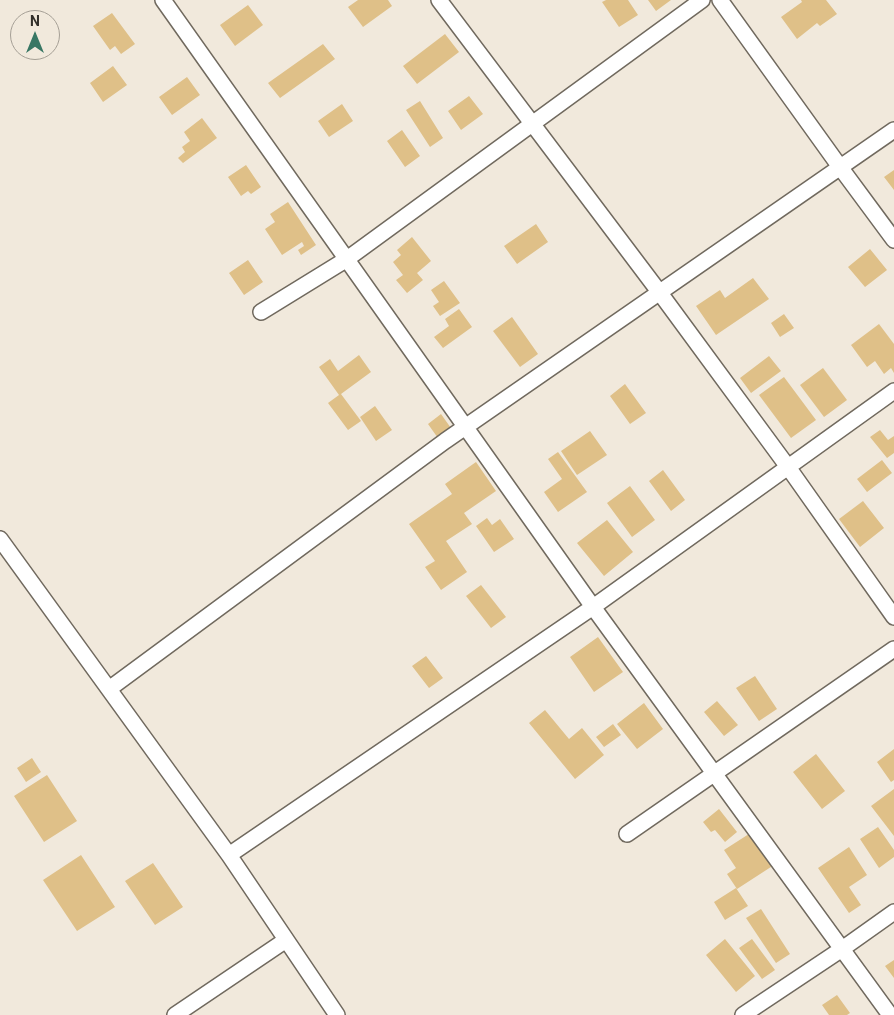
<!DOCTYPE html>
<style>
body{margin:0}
#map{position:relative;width:894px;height:1015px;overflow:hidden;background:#f1e9dc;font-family:Roboto,sans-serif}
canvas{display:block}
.north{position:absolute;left:10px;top:10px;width:50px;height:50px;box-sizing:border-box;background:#f1e9dc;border:1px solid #a59f95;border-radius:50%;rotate:0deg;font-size:14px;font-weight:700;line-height:20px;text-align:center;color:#322f2a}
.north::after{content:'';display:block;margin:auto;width:18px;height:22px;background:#387764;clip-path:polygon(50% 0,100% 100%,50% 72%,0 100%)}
</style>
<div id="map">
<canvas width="894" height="1015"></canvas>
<div class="north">N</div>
</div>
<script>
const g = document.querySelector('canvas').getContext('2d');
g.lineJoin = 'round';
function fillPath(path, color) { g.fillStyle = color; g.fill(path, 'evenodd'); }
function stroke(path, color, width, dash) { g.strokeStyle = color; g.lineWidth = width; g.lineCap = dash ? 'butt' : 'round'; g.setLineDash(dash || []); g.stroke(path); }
const building = new Path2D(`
 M358 0H388L392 6 363 27 348 7Z
 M606 0H628L638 15 619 27 602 2Z
 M648 0H671L656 11Z
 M801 0H826L837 14 820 26 817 23 797 39 781 17 802 2Z
 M248 5 263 25 235 46 220 25Z
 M112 13 135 44 121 54 115 46 110 50 93 26Z
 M445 34 459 52 417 84 403 66Z
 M323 44 335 59 280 98 268 83Z
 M113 66 127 85 103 102 90 83Z
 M187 77 200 95 172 115 159 97Z
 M469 96 483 114 461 130 448 111Z
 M420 101 443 138 430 147 406 110Z
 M342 104 353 121 329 137 318 121Z
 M202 118 217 138 183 163 178 158 185 152 182 147 190 141 184 132Z
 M402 130 420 156 405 167 387 141Z
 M246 165 261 187 251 194 248 191 241 196 228 177Z
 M894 170V190L884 177Z
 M288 202 316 245 301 255 298 250 304 246 302 242 282 255 265 229 275 222 270 214Z
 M536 224 548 242 517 264 504 246Z
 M412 237 431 261 417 273 423 280 407 293 396 280 403 275 393 262 401 255 397 250Z
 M870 249 887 270 865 287 848 267Z
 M248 260 263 282 244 295 229 273Z
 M753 278 769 299 716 335 696 306 720 290 725 298Z
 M444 281 460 303 440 316 433 306 439 302 431 290Z
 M459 309 472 327 443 348 434 337 449 326 445 319Z
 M784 314 794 328 780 337 771 323Z
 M512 317 538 354 520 367 493 331Z
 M879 324 894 344V373L891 368 884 374 875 361 867 367 851 345Z
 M359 355 371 372 341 394 361 421 348 430 328 403 339 395 319 367 330 359 338 371Z
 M769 356 781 371 751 393 740 378Z
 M823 368 847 400 824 417 800 385Z
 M784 377 816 420 791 438 759 395Z
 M625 384 646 413 630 424 610 396Z
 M375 406 392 430 376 441 360 417Z
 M441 414 453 431 440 441 428 424Z
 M880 430 888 440 894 436V453L887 458 870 437Z
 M590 431 607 455 577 475 561 451Z
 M558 452 587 492 558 512 544 492 562 479 548 459Z
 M882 460 892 473 867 492 857 479Z
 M476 462 496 491 464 513 472 524 446 541 467 572 441 590 425 567 435 561 409 524 452 494 445 484Z
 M663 470 685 500 671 511 649 481Z
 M630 486 655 520 632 537 607 503Z
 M863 501 884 528 860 547 839 519Z
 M487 518 492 525 500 519 514 539 494 552 476 526Z
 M607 520 633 552 604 576 577 543Z
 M481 585 506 617 491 628 466 596Z
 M598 637 623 672 594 692 570 657Z
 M426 656 443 678 429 688 412 666Z
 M755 676 777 709 759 721 736 688Z
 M717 701 738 725 724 736 704 712Z
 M644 703 663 729 637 749 617 724Z
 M545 710 569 739 582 728 604 755 575 779 529 723Z
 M613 724 621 735 604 747 596 737Z
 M894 749V780L891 782 877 762Z
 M816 754 845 791 822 809 793 772Z
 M32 758 41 772 26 782 17 768Z
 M47 775 77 821 44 842 14 796Z
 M894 789V836L871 806Z
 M719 809 737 832 725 842 715 830 711 832 703 822Z
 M878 827 894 850V857L879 868 860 839Z
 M752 832 774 865 737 889 727 874 736 868 724 850Z
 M849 847 867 875 849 887 861 905 849 913 818 868Z
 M81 855 115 907 77 931 43 880Z
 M153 863 183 907 155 925 125 881Z
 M736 888 748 906 725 920 714 902Z
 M761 909 790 954 776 963 746 918Z
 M725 939 755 976 736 992 706 955Z
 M752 939 775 970 762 979 739 948Z
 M894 960V978L885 966Z
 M837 995 850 1013 847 1015H829L822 1005Z`);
const street = new Path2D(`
 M163 0 593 607 890 1015
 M439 0 660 293 788 467 894 617
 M720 0 840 167 894 240
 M261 312 347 259 702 0
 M0 539 229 855 337 1015
 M109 689 445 441 894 130
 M627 834 894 649
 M229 855 593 607 894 391
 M175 1015 286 940
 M743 1015 842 949 894 912`);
fillPath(building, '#dfc088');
stroke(street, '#70695e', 18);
stroke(street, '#fff', 15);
</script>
